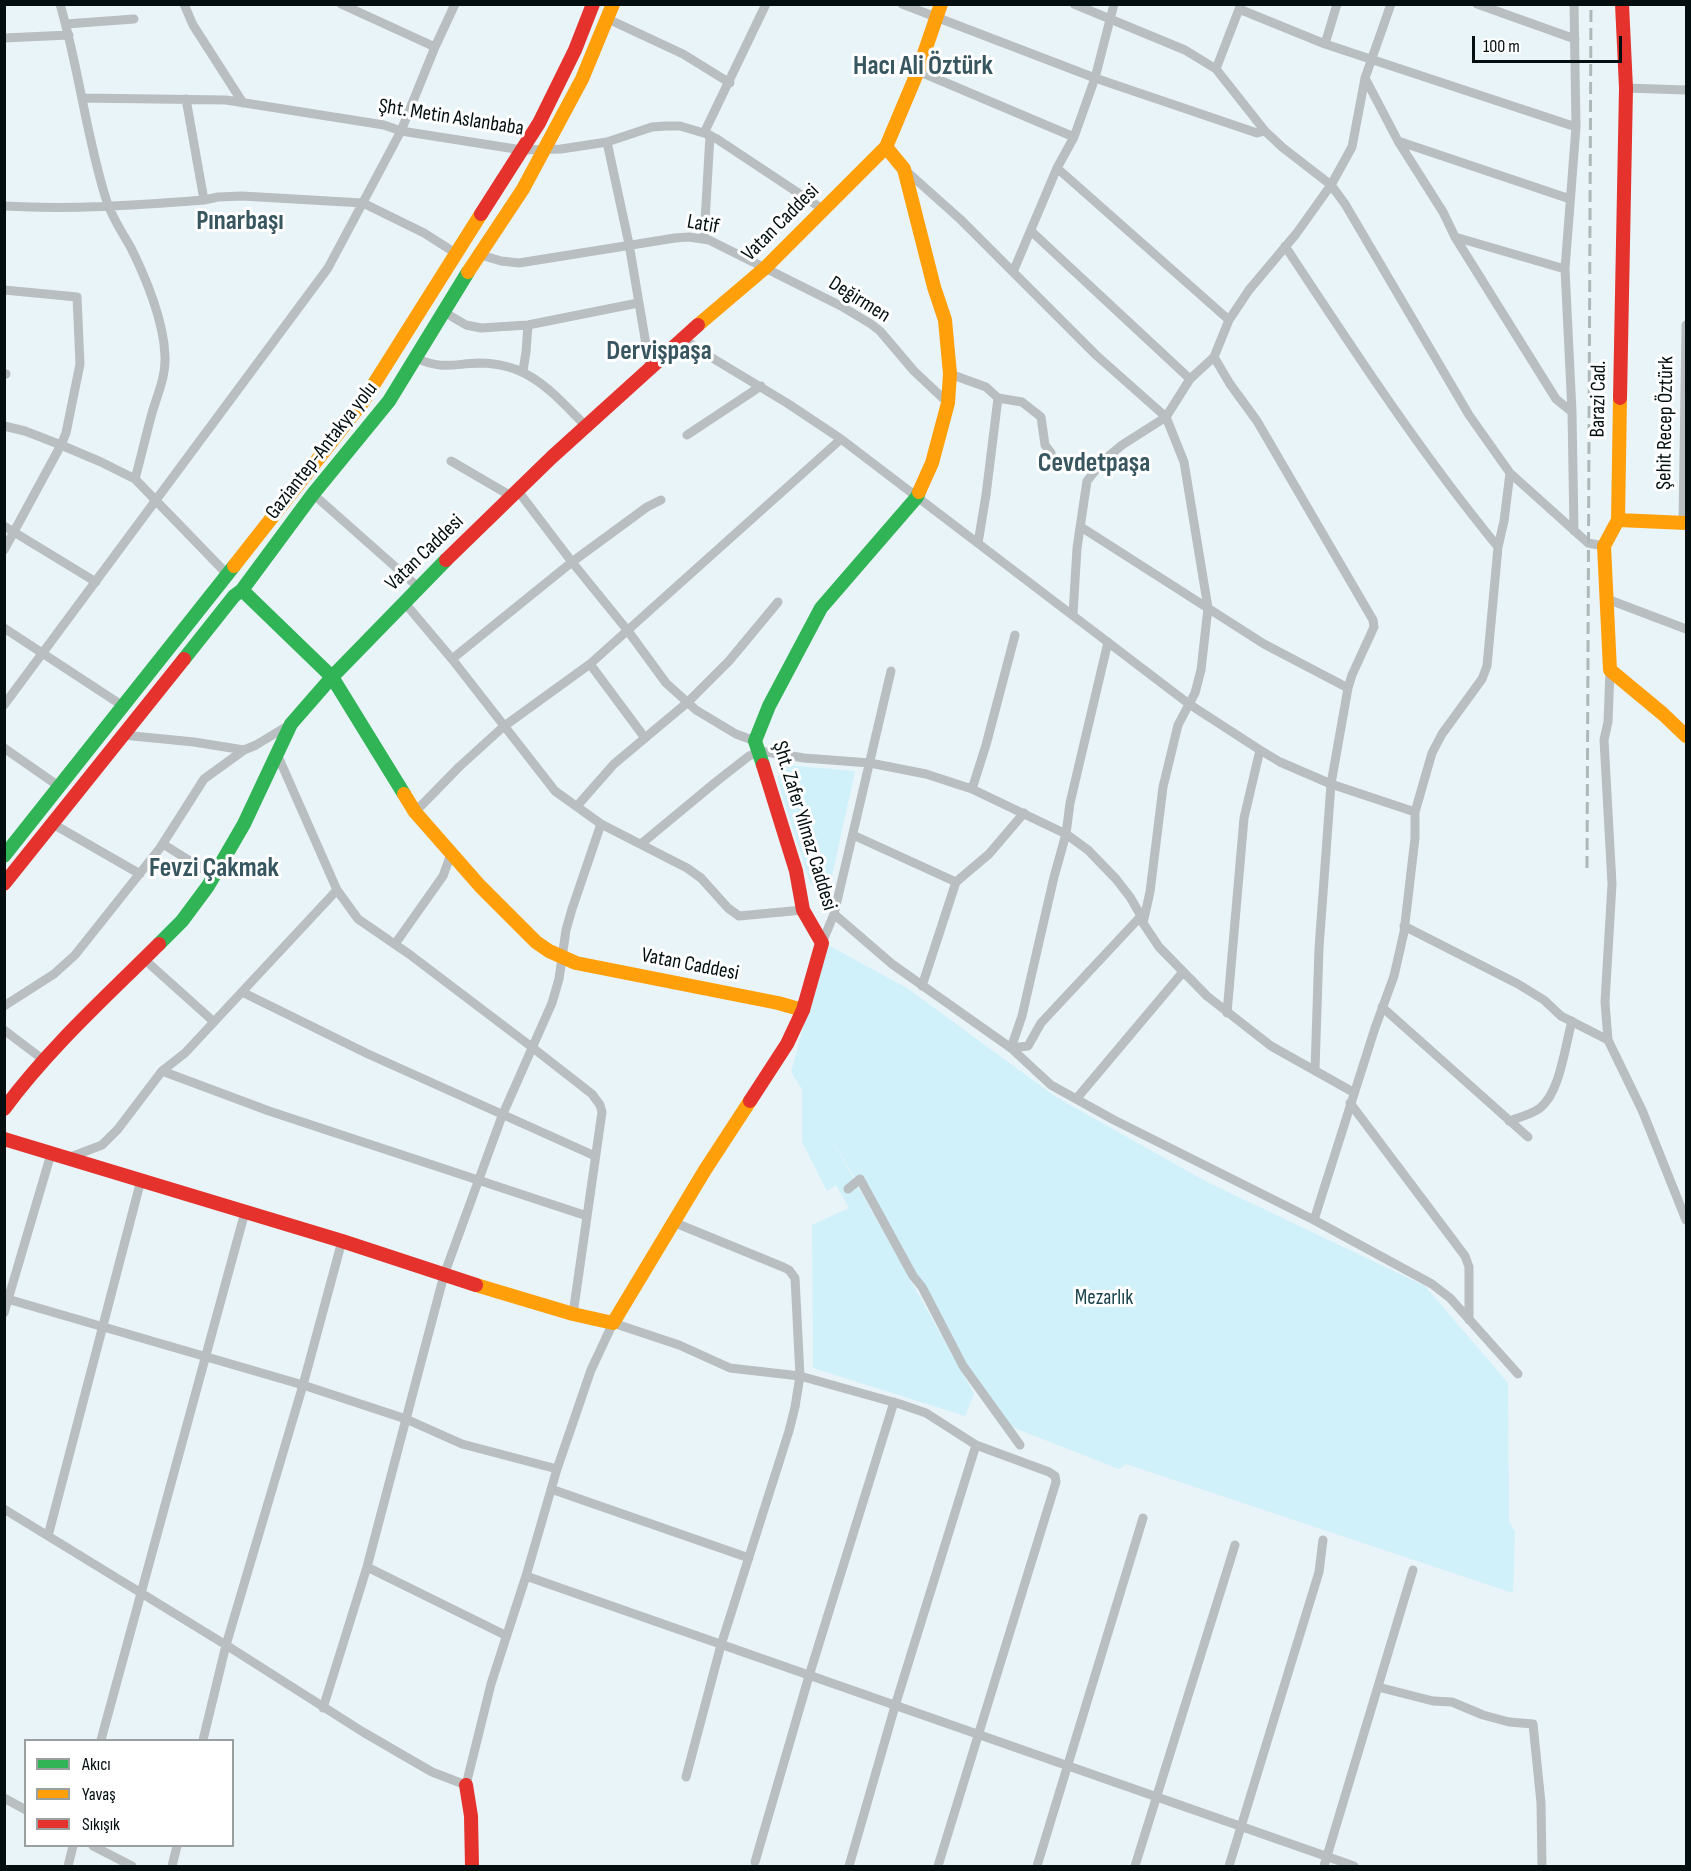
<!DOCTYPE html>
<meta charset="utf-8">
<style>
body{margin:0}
#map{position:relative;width:1691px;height:1871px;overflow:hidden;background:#e9f4f9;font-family:"Sofia Sans Condensed",sans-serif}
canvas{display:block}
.frame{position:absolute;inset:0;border:6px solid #030e11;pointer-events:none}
.legend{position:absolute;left:24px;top:1739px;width:210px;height:108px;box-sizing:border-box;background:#fff;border:2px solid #9a9fa0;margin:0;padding:8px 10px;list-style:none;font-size:18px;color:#030e11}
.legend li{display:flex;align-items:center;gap:12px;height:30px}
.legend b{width:30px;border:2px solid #9a9fa0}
.scale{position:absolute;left:1472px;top:36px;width:150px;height:27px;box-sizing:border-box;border:3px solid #030e11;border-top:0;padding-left:8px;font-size:18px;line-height:21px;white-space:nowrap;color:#030e11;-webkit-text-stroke:4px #fff;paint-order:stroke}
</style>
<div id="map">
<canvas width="1691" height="1871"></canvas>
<div class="frame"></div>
<ul class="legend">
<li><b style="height:8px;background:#30b455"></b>Akıcı</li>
<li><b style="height:8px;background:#ff9f0a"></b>Yavaş</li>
<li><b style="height:8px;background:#e5322d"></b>Sıkışık</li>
</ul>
<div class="scale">100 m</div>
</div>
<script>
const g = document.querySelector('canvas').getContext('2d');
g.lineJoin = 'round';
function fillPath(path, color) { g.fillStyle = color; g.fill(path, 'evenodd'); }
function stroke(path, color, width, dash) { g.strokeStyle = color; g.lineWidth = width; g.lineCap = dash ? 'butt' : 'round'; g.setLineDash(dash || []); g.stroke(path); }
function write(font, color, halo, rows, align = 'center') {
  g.font = font + ' "Sofia Sans Condensed",sans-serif'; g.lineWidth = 6; g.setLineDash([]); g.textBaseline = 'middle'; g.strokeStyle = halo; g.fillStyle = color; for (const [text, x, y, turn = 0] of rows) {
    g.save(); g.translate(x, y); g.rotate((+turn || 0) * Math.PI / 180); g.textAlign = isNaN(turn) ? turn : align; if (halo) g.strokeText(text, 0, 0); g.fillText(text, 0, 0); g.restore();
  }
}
const green = new Path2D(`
 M786 765 855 771 829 890 824 893 810 883 779 785 778 777Z
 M826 944 907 988 1056 1097 1207 1182 1425 1286 1508 1383 1509 1522 1515 1531 1513 1593 1126 1464 1119 1469 999 1422 828 1133 974 1394 965 1416 813 1368 812 1225 849 1208 836 1185 827 1191 802 1142V1089L791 1072Z`);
const street = new Path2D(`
 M60 4C79 69 86 135 106 199 111 216 122 232 131 248 146 278 164 322 165 356 166 376 158 393 152 413 146 435 141 457 135 479
 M184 4 193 25 243 103
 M341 4 435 47
 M902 4 1095 78 1257 133 1265 131
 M1074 4 1185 50 1216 69 1265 131 1282 147 1331 185 1345 204 1469 415 1510 473 1588 543 1604 546
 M1477 4 1575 39
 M1239 9 1325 44 1576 127
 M608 19 683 54 730 83
 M66 24 134 19
 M4 38 69 35
 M1325 44 1337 4
 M1216 69 1241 4
 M918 71 1074 137
 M1365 78 1398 141 1443 212 1455 237 1556 399 1572 412
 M1626 88 1686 90
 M83 98 226 100 384 125 401 131 522 150 561 149 607 142 652 127 666 126H680L707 134 717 139 824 210
 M186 99 204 200
 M704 133 766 4
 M1398 141 1570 199
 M607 142 629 244 650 368
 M1057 168 1229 320
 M904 169 960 219 1096 355 1166 417 1184 462 1208 608 1201 670 1195 693 1178 725 1163 787 1150 892 1143 923
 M4 206C72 210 137 205 204 200L218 197 242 196 363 203 424 233 457 254
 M1031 231 1190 379
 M1455 237 1565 269
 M704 239 710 135
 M1285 246C1353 349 1420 452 1498 547
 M481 255 501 261 519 263 675 238 689 237 709 240 841 306 871 324 880 331 914 371 948 403
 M1013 272 1057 168 1074 137 1095 78 1114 4
 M4 290 77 297 80 364 66 433 61 445 4 550
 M444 312 466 325 481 328 528 325 638 303
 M683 338 699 350 787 403 841 439 1189 704 1260 750 1280 762 1331 784 1415 812
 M1214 357 1230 384 1257 421 1373 620 1374 627 1352 675 1348 688 1331 784 1319 948 1315 1070
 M416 358C442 370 452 364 479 363 531 363 553 394 587 427
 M523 371 526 352 528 325
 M4 374H6
 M950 374 986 387 998 398
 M4 426 25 431 61 445 101 462 135 479 227 574
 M687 435 761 386
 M451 461 511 496
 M518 491 572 562 628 631 666 683 696 710 736 734 755 741
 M313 494 418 587
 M1683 522 1686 325
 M4 526 96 582
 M1081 527 1264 644 1348 688
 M1574 531 1572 412 1565 269 1576 127 1574 4
 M978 543 986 495 998 398 1022 402 1041 417 1045 445 1051 453
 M1607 599 1686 629
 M404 602 452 659 555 791 601 824 687 868 701 878 728 908 739 916 803 910
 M1073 614 1077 548 1087 481 1104 460 1122 445 1166 417 1190 379 1214 357 1229 320 1249 290 1296 234 1331 185 1352 147 1365 78 1391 4
 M4 628 123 706
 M1108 642 1070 803 1066 834 1054 877 1022 1016 1011 1048 1028 1046 1041 1023 1141 916
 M452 659 572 562 647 507 661 500
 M590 664 645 738
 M4 705 328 268 401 131 435 47 455 4
 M123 735 194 742 244 750
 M4 748 60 787
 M277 754 337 890 358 919 409 954 533 1048 592 1094 600 1105 602 1112 573 1314
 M972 789 986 745 1015 635
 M577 806 614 764 688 702 729 661 778 602
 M415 812 459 767 503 727 590 664 841 439
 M53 824 140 874
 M853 835 956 882
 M163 844 214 876
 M641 844 717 781 749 756 760 751 804 758 870 763 926 774 972 789 1066 834 1088 850 1116 879 1130 897 1141 916 1143 923 1159 947 1207 996 1271 1046 1353 1092
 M834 914 892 964 1011 1048 1051 1085 1114 1120 1314 1220 1432 1284 1450 1298 1518 1374
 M1404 926 1518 984 1544 1000 1561 1016 1608 1040 1642 1110 1686 1220
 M822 943 834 914 891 671
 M395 944 443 876 451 854
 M145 960 213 1021
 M922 986 956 882 989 854 1024 813
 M242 992 368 1054 595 1156
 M4 1006 54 974 75 955 160 848 204 779 244 750 256 745 289 725
 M1382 1007 1528 1137
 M1227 1013 1244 818 1260 750
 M4 1030 45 1061
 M1608 1040 1605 1002 1612 884 1604 740 1608 722 1610 670
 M162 1071 269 1111 587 1216
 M1077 1098 1183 972
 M1350 1103 1465 1256 1469 1267V1320
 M1509 1121C1519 1117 1531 1115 1540 1108 1560 1093 1565 1046 1572 1021
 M68 1158 102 1145 118 1129 162 1071 185 1053 337 890
 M848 1189 860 1179 913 1276 922 1287 963 1366 1020 1445
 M1314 1220 1375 1028 1394 976 1404 932 1415 838V812L1432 753 1442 734 1482 679 1487 666 1498 547 1504 521 1510 473
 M673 1222 783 1267 789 1270 795 1278 800 1376 795 1407 789 1431 721 1645 686 1777
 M4 1298 303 1385 406 1419 462 1444 557 1469
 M4 1313 51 1154
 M551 1489 749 1558
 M4 1509 226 1645 363 1732 432 1772 466 1785 491 1684 526 1576 557 1469 591 1370 613 1323 679 1345 730 1368 800 1376 900 1404 926 1413 976 1445 1049 1472 1055 1476 1056 1482 938 1866
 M48 1536 141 1180
 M367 1567 505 1635
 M526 1576 1354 1866
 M1378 1687 1433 1701 1452 1702 1483 1715 1509 1722 1533 1724 1541 1803 1542 1866
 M323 1708 367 1567 444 1275 502 1116 552 1003 559 979 566 930 572 909 601 824
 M101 1740 245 1212
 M203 1740 226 1645 303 1385 342 1241
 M4 1798 26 1810
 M93 1846 132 1866
 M755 1862 809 1676 894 1402
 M68 1866 73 1846
 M172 1866 177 1846
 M849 1866 895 1706 976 1445
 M1037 1866 1143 1518
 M1135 1866 1235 1545
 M1229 1866 1319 1572 1323 1540
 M1324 1866 1413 1570`);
const fast = new Path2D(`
 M184 659 234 596 242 590 313 494 389 401 468 272
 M763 765 755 741 769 706 821 608 917 497 919 492
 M404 794 332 677 446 560
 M4 856 234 566
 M159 944 182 921 208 886 244 824 291 724 332 677 242 590`);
const slow = new Path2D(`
 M886 147 904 169 934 287 945 320 950 374 948 403 932 463 919 492
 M468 272 523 189 582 79 613 4
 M698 325 765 268 886 147 918 71 941 4
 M1620 398 1618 520 1604 546 1610 670 1663 714 1686 736
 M1618 520 1686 523
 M234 566 362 403 481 214
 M404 794 415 812 480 886 536 942 549 951 576 963 778 1003 803 1010
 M476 1285 573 1314 613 1323 705 1170 750 1101`);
const jam = new Path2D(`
 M481 214 539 123 575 50 593 4
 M1620 398 1626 88 1622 4
 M446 560 552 457 698 325
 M4 884 184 659
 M750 1101 787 1044 803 1010 822 943 803 910 796 871 763 765
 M4 1109C49 1048 106 997 159 944
 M4 1139 342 1241 476 1285
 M466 1785 471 1816 472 1866`);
const rail = new Path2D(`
 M1587 868 1591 4`);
const streetNames = [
 ["Şht. Metin Aslanbaba",451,118,9],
 ["Vatan Caddesi",781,223,-45],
 ["Latif",703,225,10],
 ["Değirmen",859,300,32],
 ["Barazi Cad.",1599,399,-89],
 ["Şehit Recep Öztürk",1666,423,-89],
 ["Gaziantep-Antakya yolu",322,451,-52],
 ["Vatan Caddesi",425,553,-44],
 ["Şht. Zafer Yılmaz Caddesi",804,826,73],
 ["Vatan Caddesi",690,965,11]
];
const parkNames = [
 ["Mezarlık",1104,1299]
];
const districtNames = [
 ["Hacı Ali Öztürk",923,67],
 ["Pınarbaşı",240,222],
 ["Dervişpaşa",659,352],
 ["Cevdetpaşa",1094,464],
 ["Fevzi Çakmak",214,869]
];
fillPath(green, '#d0f0fa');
stroke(street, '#b9bec1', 9);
stroke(fast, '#30b455', 14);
stroke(slow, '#ff9f0a', 14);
stroke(jam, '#e5322d', 14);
stroke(rail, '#afb8b9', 3, [12, 6]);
write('21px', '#030e11', '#fff', streetNames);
write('21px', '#19434d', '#fff', parkNames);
write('bold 27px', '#37565f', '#fff', districtNames);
</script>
